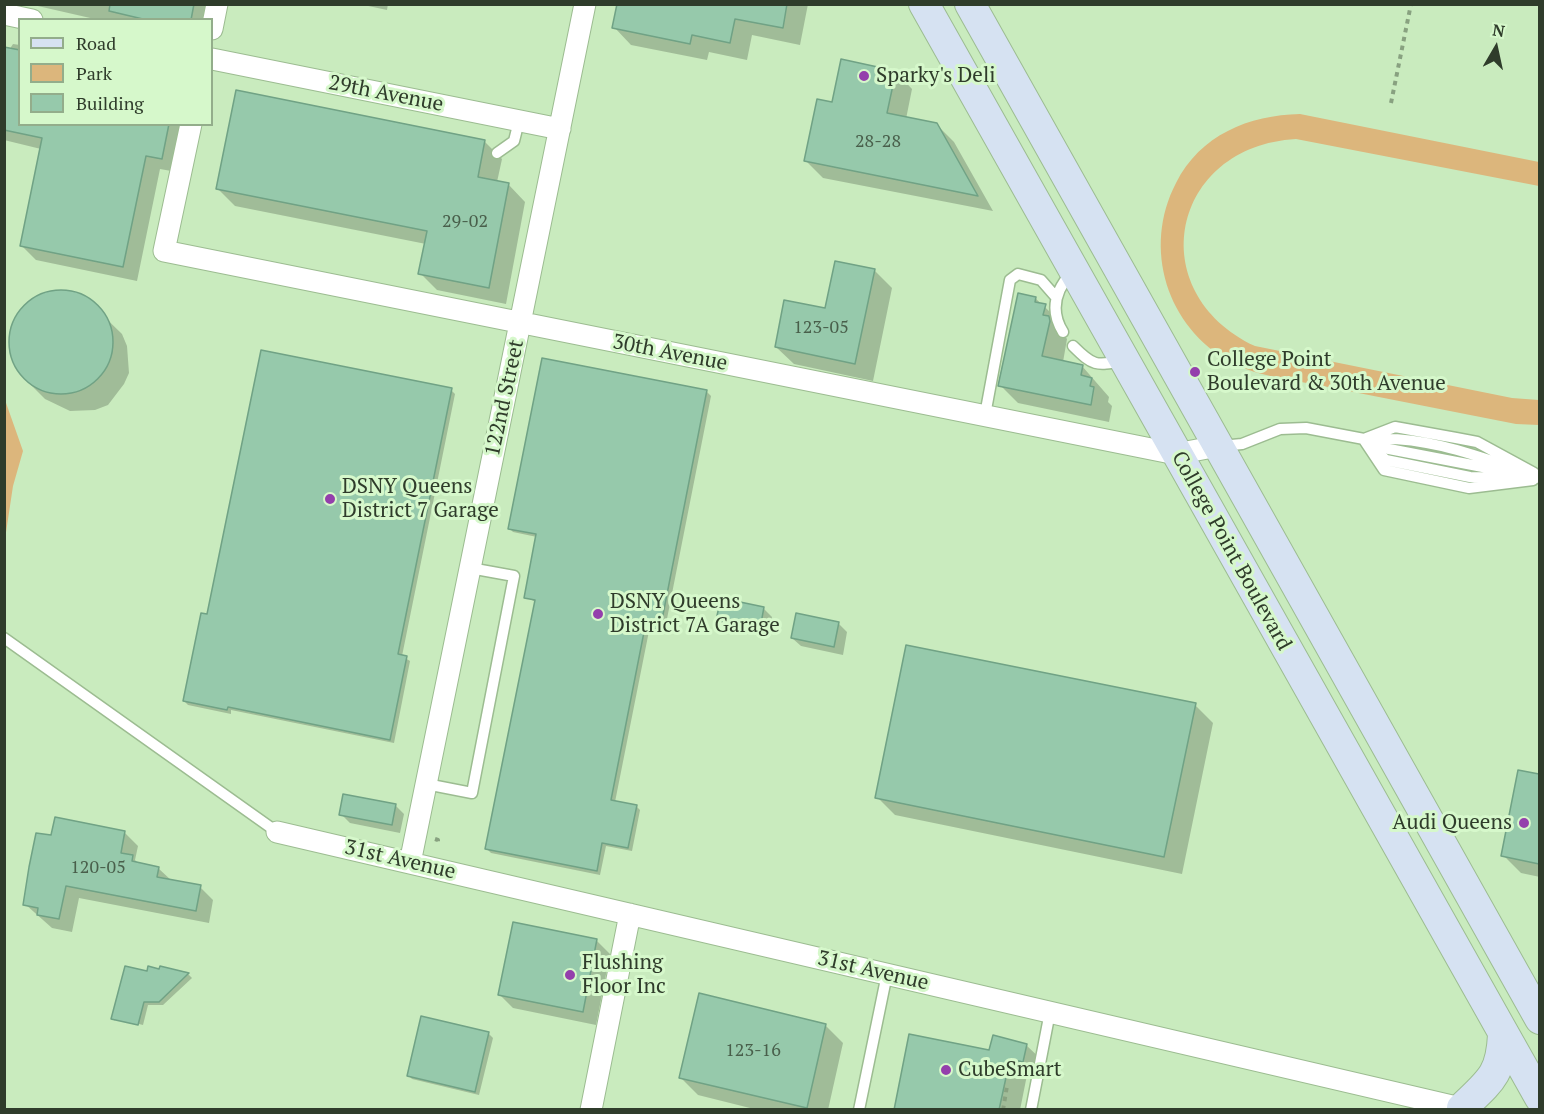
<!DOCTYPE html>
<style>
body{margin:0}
#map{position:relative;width:1544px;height:1114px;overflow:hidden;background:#c9ebbe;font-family:"PT Serif",serif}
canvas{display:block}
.frame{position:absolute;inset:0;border:6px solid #2f3c2b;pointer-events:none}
.legend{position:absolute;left:18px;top:18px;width:195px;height:108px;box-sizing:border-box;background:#d6f8cb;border:2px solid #93ad8b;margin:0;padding:8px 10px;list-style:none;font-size:18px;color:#2f3c2b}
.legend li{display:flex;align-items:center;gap:12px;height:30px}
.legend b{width:30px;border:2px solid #93ad8b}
.north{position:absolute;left:1466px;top:18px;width:60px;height:60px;-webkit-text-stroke:4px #d6f8cb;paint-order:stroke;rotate:9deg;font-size:16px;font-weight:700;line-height:24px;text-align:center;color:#2f3c2b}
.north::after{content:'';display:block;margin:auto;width:21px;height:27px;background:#2f3c2b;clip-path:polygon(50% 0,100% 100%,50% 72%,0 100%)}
</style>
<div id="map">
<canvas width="1544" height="1114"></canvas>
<div class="frame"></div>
<ul class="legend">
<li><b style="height:8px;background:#d6e2f2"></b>Road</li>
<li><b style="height:16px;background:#dcb67c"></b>Park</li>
<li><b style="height:16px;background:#96c9ab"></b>Building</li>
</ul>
<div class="north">N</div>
</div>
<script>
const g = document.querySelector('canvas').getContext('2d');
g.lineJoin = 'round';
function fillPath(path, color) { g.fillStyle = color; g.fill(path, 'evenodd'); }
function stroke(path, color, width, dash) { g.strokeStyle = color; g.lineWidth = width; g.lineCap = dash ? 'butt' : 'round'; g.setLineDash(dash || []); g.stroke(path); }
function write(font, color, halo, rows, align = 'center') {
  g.font = font + ' "PT Serif",serif'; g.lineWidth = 6; g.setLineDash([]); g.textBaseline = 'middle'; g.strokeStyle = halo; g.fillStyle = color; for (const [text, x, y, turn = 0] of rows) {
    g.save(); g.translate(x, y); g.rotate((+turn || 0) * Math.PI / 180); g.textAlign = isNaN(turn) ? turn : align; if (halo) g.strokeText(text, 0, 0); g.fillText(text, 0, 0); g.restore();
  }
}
const green = new Path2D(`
 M1300 114 1539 162V186L1296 139C1171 146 1141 292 1255 346L1512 398 1539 400V425L1516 424C1453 412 1391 399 1328 387 1297 380 1260 378 1231 362 1167 328 1142 248 1176 183 1200 135 1249 115 1300 114Z
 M5 400 23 451 13 486 5 539Z`);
const shadow = new Path2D(`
 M209 4 206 20H99L29 4Z
 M359 4H388L387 10Z
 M619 4H808L800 45 752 35 747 60 709 52 707 60 631 45 614 27Z
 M13 44 20 45V124H186L177 172 160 169 137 281 36 260 21 245 41 149 4 140V58Z
 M896 72 912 89 906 119 937 125 954 142 993 211 823 178 806 161 833 104Z
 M237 92 485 142 502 159 497 182 508 184 525 202 506 304 437 290 420 273 426 244 235 206 218 189Z
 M874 270 892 288 873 381 794 364 776 347Z
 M59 292 84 297 122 334 127 346 129 373 124 384 108 405 95 410 70 411 45 399 26 380 13 358 10 344 16 320 23 308 45 294Z
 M1035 298 1063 324 1061 331 1067 339 1063 362 1082 366 1109 397 1108 402 1112 406 1109 422 1018 403 1000 385Z
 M451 390 455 394 402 656 410 661 394 743 231 710V714L188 705 184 701 208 616Z
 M707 392 711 396 664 634 649 631 615 802 636 806 640 810 632 851 606 846 600 875 491 853 487 849 536 602 525 597 537 537 513 532 509 528Z
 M764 609 772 617 768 637 727 628 718 619Z
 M838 623 847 632 843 655 801 646 792 638Z
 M1195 705 1213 723 1182 874 895 815 877 797Z
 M1519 772 1540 776V877L1521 873 1503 855Z
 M395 805 404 814 400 833 350 823 341 814Z
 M125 833 138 846 135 860 140 865 158 868 172 881 200 887 213 900 209 923 79 898 72 932 52 928 25 904 52 837Z
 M596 940 610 954 596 1025 513 1008 500 995Z
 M161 967 188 974 192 978 163 1005H148L143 1025 115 1018V1021L113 1018 148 973 160 971Z
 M825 1025 843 1043 828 1110H758L698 1095 680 1077Z
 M489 1034 493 1038 479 1095 412 1079 408 1075Z
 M1026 1045 1044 1062 1040 1078 1027 1075 1020 1110H895L990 1052Z`);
const building = new Path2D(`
 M110 4H194L191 20H147L109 11Z
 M617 4H787L783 28 735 19 730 43 692 35 690 44 612 28Z
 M4 47 20 50V124H169L162 159 146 156 123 267 20 246 42 138 4 130Z
 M841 59 896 71 887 113 937 123 978 196 804 161 817 99 832 102Z
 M236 90 485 140 478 177 509 183 489 288 418 274 427 231 216 189Z
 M835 261 875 269 855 364 775 347 784 300 825 308Z
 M9 342a52 52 0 1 1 104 0a52 52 0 1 1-104 0Z
 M1018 293 1036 297 1035 302 1046 304 1043 315 1049 316 1050 321 1042 356 1083 365 1081 375 1092 378 1090 386 1094 387 1091 405 998 386Z
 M261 350 452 388 398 654 407 656 390 740 228 707 227 710 183 701 201 613 207 614Z
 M542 358 707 390 660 630 645 627 611 800 637 805 628 848 602 843 597 871 485 849 535 600 524 598 536 534 508 529Z
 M721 598 764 607 760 629 716 620Z
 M796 613 839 622 834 647 791 638Z
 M906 645 1196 703 1164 857 875 798Z
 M1518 770 1539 774V864L1501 856Z
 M343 794 396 804 392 825 339 815Z
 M55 817 125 831 121 853 133 855 132 861 159 867 157 877 201 885 196 911 66 886 59 919 37 915 38 908 23 905 29 867 36 833 51 835Z
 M513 922 597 939 583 1012 498 995Z
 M125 966 147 971 148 966 159 969 160 966 189 973 159 1002H144L138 1025 111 1019Z
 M699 993 826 1024 807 1108 679 1078Z
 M421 1016 489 1032 475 1092 407 1076Z
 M909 1034 989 1050 993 1035 1027 1044 1023 1062 1010 1059 999 1110H894Z`);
const path = new Path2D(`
 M1391 103 1411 4
 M435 839 438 840V844
 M1003 1110 1007 1086H1004`);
const service = new Path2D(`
 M497 153 514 141 519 121
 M1063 332C1050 311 1055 291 1071 273
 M1073 346C1093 366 1096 366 1122 361
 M985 415 1010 280 1018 274 1041 280 1055 296
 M1364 439 1395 427 1456 438 1477 442 1534 473
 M1373 439C1418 436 1467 452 1510 467
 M1364 440 1384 470 1469 488 1533 480
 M1221 446 1242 444 1280 429 1306 428 1364 439 1389 449 1540 478
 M1377 452 1386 460 1470 477 1506 478
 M4 638 277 832
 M426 784 472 793 514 576 470 568
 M859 1110 887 974
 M1031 1110 1050 1012`);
const minor = new Path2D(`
 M4 14 32 20
 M212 29 217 4
 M212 59 560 129
 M191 124 164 251 1176 454 1218 446
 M277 832 1469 1110
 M410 863 585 4
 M591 1110 630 914`);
const secondary = new Path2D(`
 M924 4 1540 1098
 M970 4 1540 1019
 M1462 1108C1490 1081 1501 1075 1503 1035`);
const markers = [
 [864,76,6,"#943fac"],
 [1195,372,6,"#943fac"],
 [330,499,6,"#943fac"],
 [598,614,6,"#943fac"],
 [1524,823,6,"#943fac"],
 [570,975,6,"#943fac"],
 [946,1070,6,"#943fac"]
];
const numberNames = [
 ["28-28",878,142],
 ["29-02",465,222],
 ["123-05",821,328],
 ["120-05",98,868],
 ["123-16",753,1051]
];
const poiNames = [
 ["Sparky's Deli",876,76],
 ["College Point",1207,360],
 ["Boulevard & 30th Avenue",1207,384],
 ["DSNY Queens",342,487],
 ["District 7 Garage",342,511],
 ["DSNY Queens",610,602],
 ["District 7A Garage",610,626],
 ["Audi Queens",1512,823,"right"],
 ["Flushing",582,963],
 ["Floor Inc",582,987],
 ["CubeSmart",958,1070]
];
const streetNames = [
 ["29th Avenue",386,94,11],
 ["30th Avenue",670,353,11],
 ["122nd Street",505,398,-78],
 ["College Point Boulevard",1231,551,61],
 ["31st Avenue",400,860,13],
 ["31st Avenue",873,971,13]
];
fillPath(green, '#dcb67c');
fillPath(shadow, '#0003');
fillPath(building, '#96c9ab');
stroke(building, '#70a285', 1.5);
stroke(service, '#9cbc91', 13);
stroke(minor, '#9cbc91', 23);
stroke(secondary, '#9cbc91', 32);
stroke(path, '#88a180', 4, [4.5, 4.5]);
stroke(service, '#fff', 10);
stroke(minor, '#fff', 21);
stroke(secondary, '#d6e2f2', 30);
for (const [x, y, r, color] of markers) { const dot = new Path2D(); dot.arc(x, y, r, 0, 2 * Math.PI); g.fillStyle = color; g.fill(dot); stroke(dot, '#d6f8cb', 2); }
write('18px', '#495f4b', null, numberNames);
write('21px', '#2f3c2b', '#d6f8cb', poiNames, 'left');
write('21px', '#2f3c2b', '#d6f8cb', streetNames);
</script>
